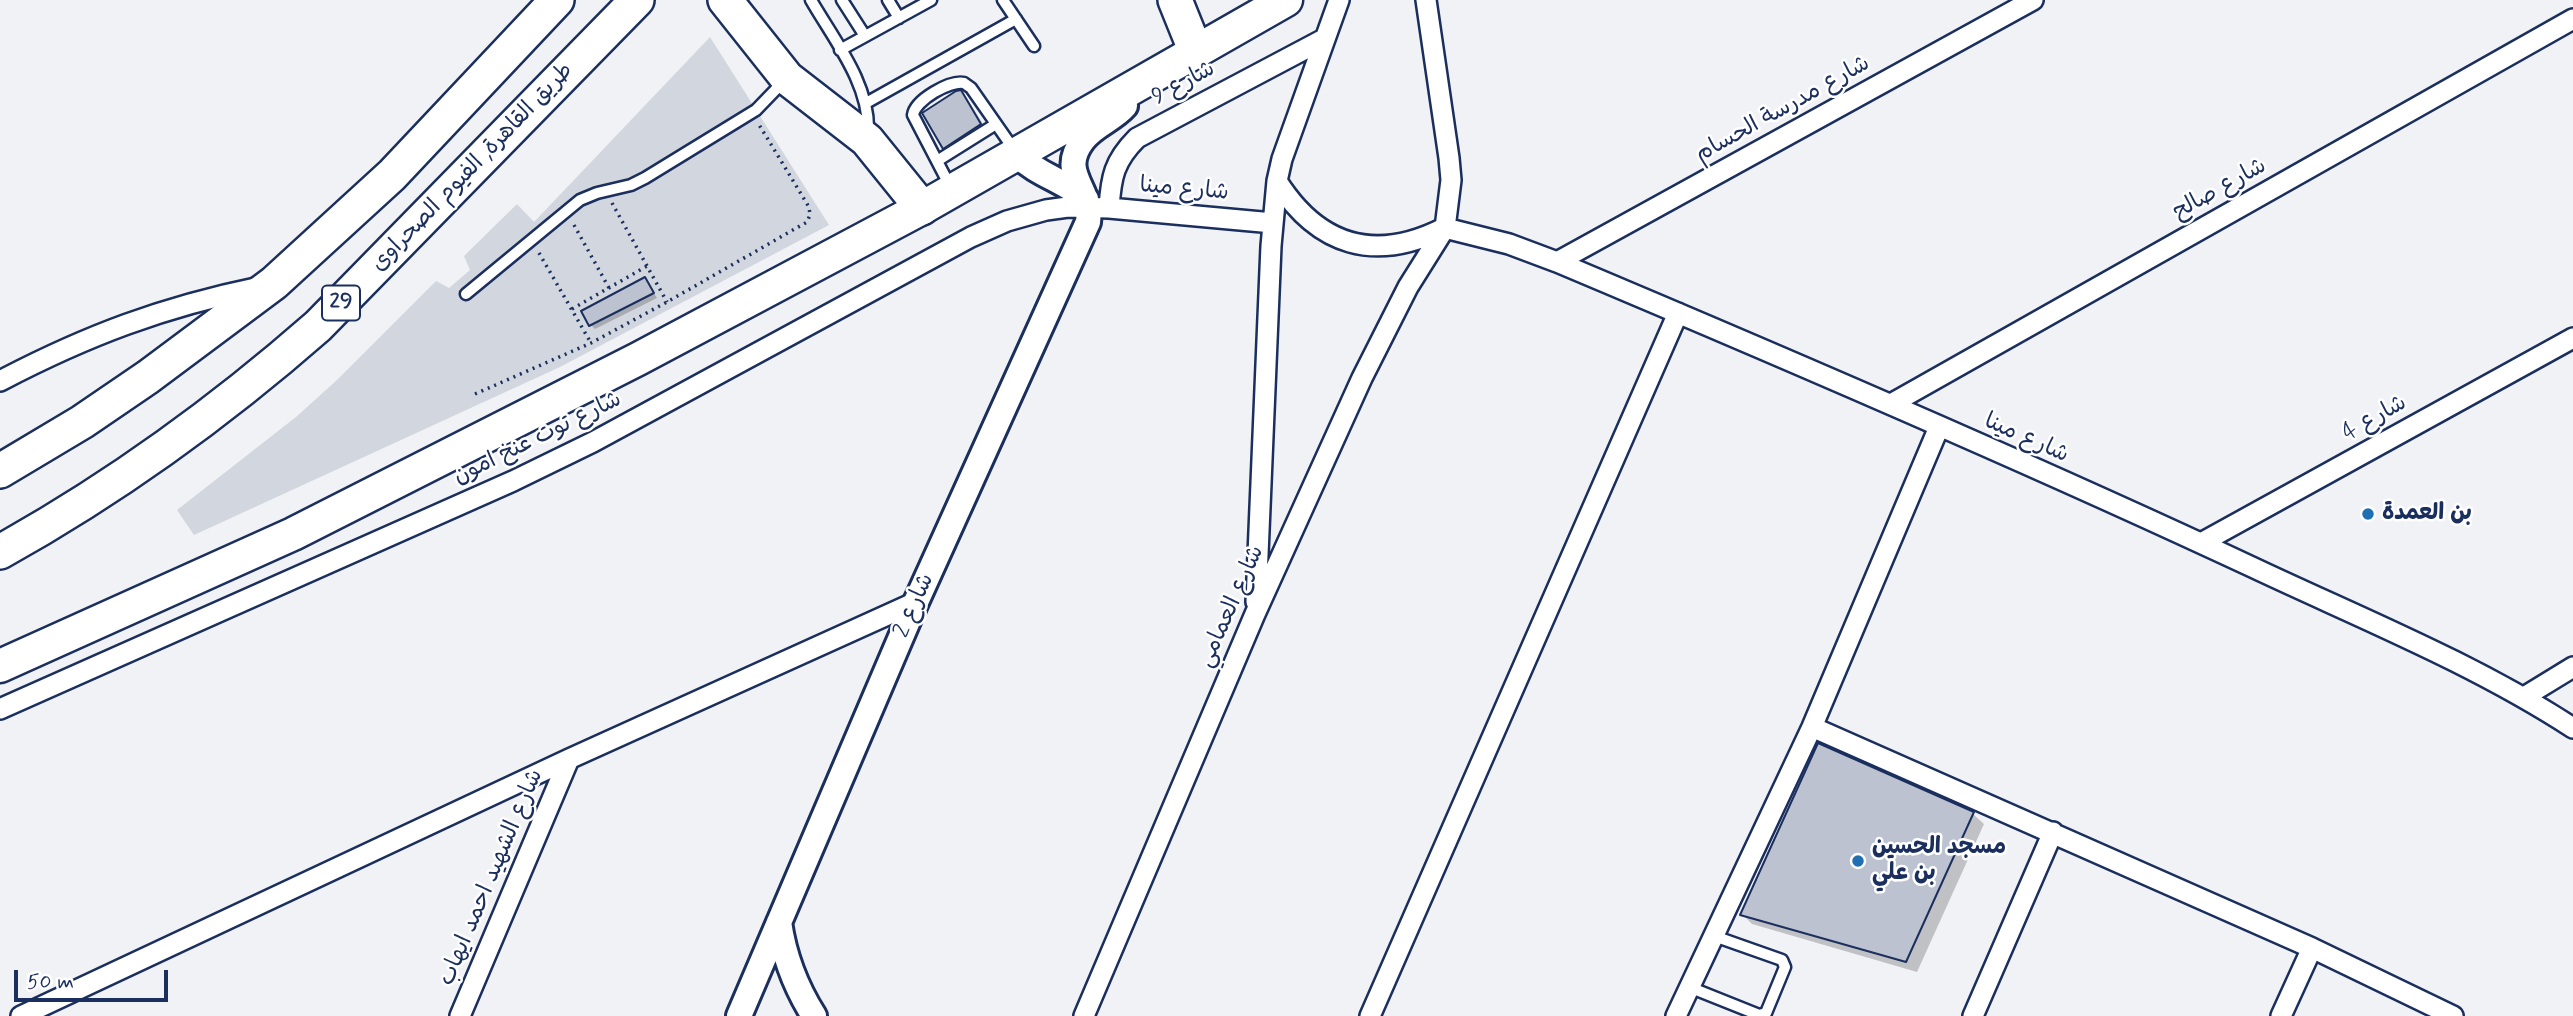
<!DOCTYPE html>
<meta charset="utf-8">
<style>
body{margin:0}
#map{position:relative;width:2573px;height:1016px;overflow:hidden;background:#f1f2f5;font-family:Mynerve,sans-serif}
canvas{display:block}
.scale{position:absolute;left:14px;top:970px;width:154px;height:32px;box-sizing:border-box;border:4px solid #1b2f5e;border-top:0;padding-left:9px;font-size:21px;line-height:24px;white-space:nowrap;color:#1b2f5e;-webkit-text-stroke:5px #fff;paint-order:stroke}
</style>
<div id="map">
<canvas width="2573" height="1016"></canvas>
<div class="scale">50 m</div>
</div>
<script>
const g = document.querySelector('canvas').getContext('2d');
g.lineJoin = 'round';
function fillPath(path, color) { g.fillStyle = color; g.fill(path, 'evenodd'); }
function stroke(path, color, width, dash) { g.strokeStyle = color; g.lineWidth = width; g.lineCap = dash ? 'butt' : 'round'; g.setLineDash(dash || []); g.stroke(path); }
function write(font, color, halo, rows, align = 'center') {
  g.font = font + ' Mynerve,"Playpen Sans Arabic",sans-serif'; g.lineWidth = 5; g.setLineDash([]); g.textBaseline = 'middle'; g.strokeStyle = halo; g.fillStyle = color; for (const [text, x, y, turn = 0] of rows) {
    g.save(); g.translate(x, y); g.rotate((+turn || 0) * Math.PI / 180); g.textAlign = isNaN(turn) ? turn : align; if (halo) g.strokeText(text, 0, 0); g.fillText(text, 0, 0); g.restore();
  }
}
const green = new Path2D(`
 M710 37 829 225 560 367 194 535 177 510 296 417 337 380 436 281 449 288 470 270 464 256 517 204 534 222Z`);
const shadow = new Path2D(`
 M960 92 968 100 988 132 952 155 944 148Z
 M645 279 657 298 595 329 591 325 584 312Z
 M1819 745 1973 814 1984 824 1917 972 1752 924 1742 914Z`);
const building = new Path2D(`
 M961 90 981 124 943 149 922 113 956 91Z
 M645 277 654 293 589 326 581 311Z
 M1818 743 1974 812 1906 962 1740 915Z`);
const path = new Path2D(`
 M612 203 667 302
 M574 225 609 288
 M539 253 591 343
 M572 309 647 266
 M475 394 591 343 667 302 807 222 810 215 809 207 758 123`);
const service = new Path2D(`
 M811 0C834 40 870 84 868 132
 M842 0 865 36
 M888 0 899 18
 M1003 0 1034 46
 M840 50 931 0
 M866 103 1016 19
 M937 161 996 124
 M951 188 913 115C915 100 950 80 964 83L971 88 1015 151
 M466 294 580 200 597 193 631 185 645 178 756 110 784 81
 M1689 987 1759 1015 1766 1013 1785 967 1782 960 1714 936`);
const minor = new Path2D(`
 M1277 181C1318 246 1375 263 1444 228
 M1109 208C1111 177 1114 161 1137 138L1324 39
 M1445 228 1509 244 1557 262C1790 360 2023 460 2252 567 2360 618 2473 663 2573 728
 M1557 262 2033 0
 M0 381C88 335 163 307 260 287
 M1891 404 2573 19
 M2201 543 2573 338
 M1256 602 1271 246 1277 181 1282 159 1339 0
 M2524 697 2573 667
 M0 709 513 481 593 442 971 237 1007 221 1046 210 1068 207 1109 208 1273 223
 M1812 727 2312 948 2453 1016
 M21 1016 569 759 916 602
 M460 1016 569 759
 M1084 1016 1255 614 1362 378 1408 287 1445 228 1451 180 1449 158 1426 0
 M1370 1016 1678 313
 M1676 1016 1812 727 1939 427
 M1973 1016 2053 832
 M2281 1016 2312 948`);
const tertiary = new Path2D(`
 M1017 155C1038 175 1065 181 1086 199
 M779 922C784 957 795 986 814 1016
 M739 1016 916 602 1088 222C1093 188 1057 174 1083 140 1094 125 1113 120 1125 106`);
const primary = new Path2D(`
 M0 666 293 534 638 359 922 208 1286 0`);
const trunk = new Path2D(`
 M725 0 787 78 867 140 922 208
 M1175 0 1196 52
 M0 471 82 422 148 377 274 283 392 175 557 0
 M0 552C115 488 220 412 318 326L637 0`);
const markers = [
 [2368,514,7,"#1f6fb2"],
 [1858,861,7,"#1f6fb2"]
];
const shields = [
 [341,303,38]
];
const shieldNames = [
 ["29",341,303]
];
const streetNames = [
 ["شارع 9",1184,84,-28],
 ["شارع مدرسة الحسام",1783,110,-29],
 ["طريق القاهرة, الفيوم الصحراوى",473,168,-46],
 ["شارع مينا",1184,190,5],
 ["شارع صالح",2220,190,-29],
 ["شارع 4",2375,419,-29],
 ["شارع توت عنخ امون",538,439,-26],
 ["شارع مينا",2026,439,24],
 ["شارع 2",915,606,-66],
 ["شارع العمامي",1232,607,-66],
 ["شارع الشهيد احمد ايهاب",492,878,-67]
];
const poiNames = [
 ["بن العمدة",2382,514],
 ["مسجد الحسين",1872,848],
 ["بن علي",1872,874]
];
fillPath(green, '#d2d6df');
fillPath(shadow, '#0003');
fillPath(building, '#bcc2d0');
stroke(building, '#1b2f5e', 2);
stroke(service, '#1b2f5e', 15);
stroke(minor, '#1b2f5e', 24);
stroke(tertiary, '#1b2f5e', 30);
stroke(primary, '#1b2f5e', 37);
stroke(trunk, '#1b2f5e', 38);
stroke(path, '#1b2f5e', 3.5, [2, 5]);
stroke(service, '#fff', 10);
stroke(minor, '#fff', 19);
stroke(tertiary, '#fff', 24);
stroke(primary, '#fff', 32);
stroke(trunk, '#fff', 33);
for (const [x, y, r, color] of markers) { const dot = new Path2D(); dot.arc(x, y, r, 0, 2 * Math.PI); g.fillStyle = color; g.fill(dot); stroke(dot, '#fff', 2.5); }
for (const [x, y, w] of shields) { const box = new Path2D(); box.roundRect(x - w / 2, y - 17.5, w, 35, 5); g.fillStyle = '#fff'; g.fill(box); stroke(box, '#1b2f5e', 2); }
write('bold 21px', '#1b2f5e', null, shieldNames);
write('23px', '#1b2f5e', '#fff', streetNames);
write('bold 23px', '#1b2f5e', '#fff', poiNames, 'left');
</script>
